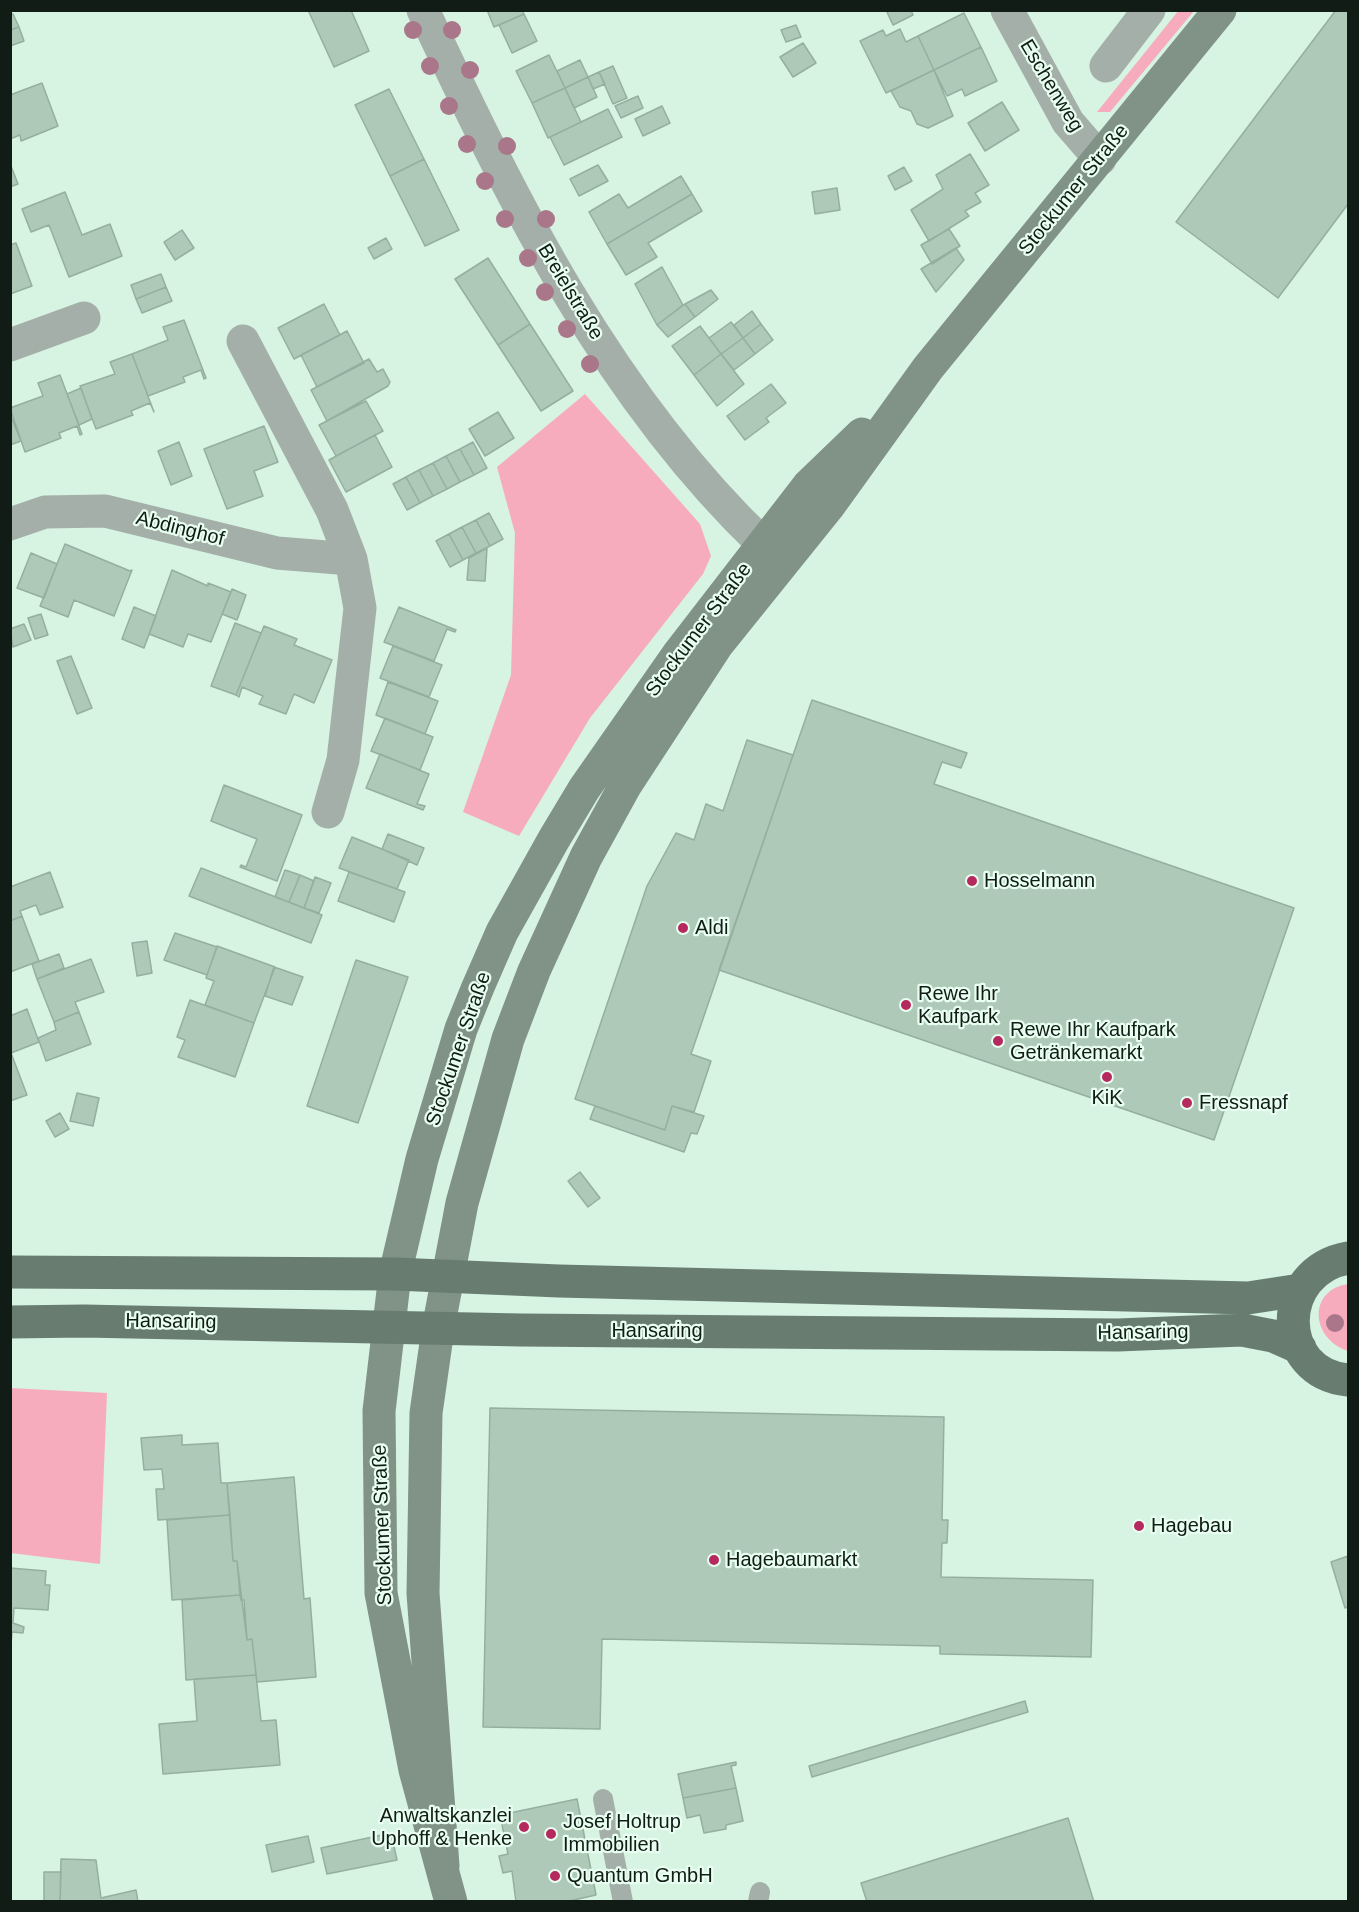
<!DOCTYPE html>
<meta charset="utf-8">
<style>
body{margin:0}
#map{position:relative;width:1359px;height:1912px;overflow:hidden;background:#d7f3e1;font-family:Arial,sans-serif}
canvas{display:block}
.frame{position:absolute;inset:0;border:12px solid #121c16;pointer-events:none}
</style>
<div id="map">
<canvas width="1359" height="1912"></canvas>
<div class="frame"></div>
</div>
<script>
const g = document.querySelector('canvas').getContext('2d');
g.lineJoin = 'round';
function fillPath(path, color) { g.fillStyle = color; g.fill(path, 'evenodd'); }
function stroke(path, color, width, dash) { g.strokeStyle = color; g.lineWidth = width; g.lineCap = dash ? 'butt' : 'round'; g.setLineDash(dash || []); g.stroke(path); }
function write(font, color, halo, rows, align = 'center') {
  g.font = font + ' Arial,sans-serif'; g.lineWidth = 4.5; g.setLineDash([]); g.textBaseline = 'middle'; g.strokeStyle = halo; g.fillStyle = color; for (const [text, x, y, turn = 0] of rows) {
    g.save(); g.translate(x, y); g.rotate((+turn || 0) * Math.PI / 180); g.textAlign = isNaN(turn) ? turn : align; if (halo) g.strokeText(text, 0, 0); g.fillText(text, 0, 0); g.restore();
  }
}
const green = new Path2D(`
 M1179 10 1194 11 1110 112H1097Z
 M585 394 700 524 711 556 703 574 590 718 519 836 463 812 511 675 515 533 497 467Z
 M1348 1284V1351C1310 1338 1308 1290 1348 1284Z
 M10 1388 107 1393 100 1564 11 1553Z`);
const building = new Path2D(`
 M308 10H351L369 51 334 67Z
 M487 10H522L524 14 494 27Z
 M886 10H911L913 15 893 25Z
 M1336 10H1348V204L1278 298 1176 222Z
 M964 13 981 47 934 70 918 36Z
 M13 14 19 27 10 30V15Z
 M524 14 537 41 512 53 499 25Z
 M796 25 801 37 786 42 781 30Z
 M19 27 24 41 10 46V30Z
 M900 29 906 42 918 36 934 70 886 93 860 41 883 30 886 36Z
 M803 43 816 63 793 77 780 57Z
 M981 47 997 81 965 96 962 89 947 96 934 70Z
 M549 55 565 88 532 103 516 71Z
 M580 60 588 77 565 88 557 71Z
 M613 66 627 98 613 104 599 72Z
 M934 70 953 116 928 128 917 124 911 111 900 107 891 91Z
 M599 72 605 84 593 89 588 77Z
 M588 77 597 97 574 108 565 88Z
 M42 83 58 126 21 141 20 135 10 139V95Z
 M565 88 581 122 548 138 532 103Z
 M389 89 424 159 390 176 355 105Z
 M638 96 643 108 621 118 615 106Z
 M1002 102 1019 130 985 151 968 123Z
 M662 106 670 123 643 136 635 119Z
 M608 109 622 137 564 165 550 137Z
 M970 154 989 185 975 193 981 202 965 211 969 216 929 241 911 210 943 189 936 175Z
 M424 159 459 230 425 246 390 176Z
 M598 165 608 181 579 196 570 179Z
 M11 166 18 184 10 187V167Z
 M904 167 912 181 895 190 888 176Z
 M681 176 692 194 607 244 589 212 619 194 628 208Z
 M837 188 840 210 815 214 812 192Z
 M65 192 82 235 110 224 122 256 69 277 49 225 31 232 22 209Z
 M692 194 702 211 648 243 657 257 626 275 607 244Z
 M949 229 960 246 932 264 921 245Z
 M182 230 194 248 175 260 164 242Z
 M386 238 392 249 374 259 368 248Z
 M16 243 32 286 10 294V245Z
 M956 248 964 260 936 292 921 269Z
 M488 258 530 324 498 345 455 279Z
 M662 267 683 305 657 325 635 284Z
 M161 274 166 287 136 299 131 285Z
 M166 287 172 301 142 313 136 299Z
 M711 290 718 299 695 317 685 304Z
 M324 304 340 335 294 359 278 328Z
 M685 304 695 317 668 337 657 325Z
 M752 311 761 324 743 338 734 325Z
 M184 320 206 378 204 379 201 370 183 377 185 382 148 396 132 354 168 340 163 327Z
 M731 322 743 338 721 354 709 338Z
 M530 324 573 391 541 411 498 345Z
 M761 324 773 340 755 354 743 338Z
 M700 326 721 354 694 375 672 346Z
 M347 331 364 363 317 387 301 355Z
 M743 338 755 354 734 370 721 354Z
 M132 354 154 412 150 403 131 411 133 415 96 429 80 386 115 374 110 362Z
 M721 354 744 384 717 406 694 375Z
 M369 359 377 372 383 369 390 382 388 386 327 421 311 390Z
 M60 375 82 434 80 435 77 426 59 433 61 438 25 452 10 408 43 396 38 383Z
 M771 384 786 403 766 418 769 422 745 440 727 416Z
 M81 388 92 419 79 425 67 394Z
 M366 401 383 431 336 456 319 425Z
 M498 412 514 438 485 456 469 429Z
 M10 414 21 441 10 445Z
 M264 426 278 462 254 471 263 496 227 509 204 449Z
 M375 435 392 467 346 492 329 460Z
 M179 442 192 476 171 485 158 451Z
 M473 442 487 468 474 475 460 449Z
 M460 449 474 475 460 482 446 456Z
 M446 456 460 482 447 489 433 463Z
 M433 463 447 489 433 496 419 470Z
 M419 470 433 496 420 503 406 477Z
 M406 477 420 503 407 510 393 484Z
 M489 513 503 539 490 546 476 520Z
 M476 520 490 546 476 553 462 527Z
 M462 527 476 553 463 560 449 534Z
 M449 534 463 560 450 567 436 541Z
 M65 544 130 571 132 570 114 616 74 600 68 617 40 606Z
 M487 548 485 581 467 580 469 558Z
 M31 553 57 564 44 598 17 588Z
 M172 570 208 586V583L231 592 211 642 188 634 183 647 149 634Z
 M232 589 246 595 237 620 222 614Z
 M134 607 156 616 144 648 122 639Z
 M399 607 456 630 455 632 447 629 434 661 384 642Z
 M41 614 48 635 35 639 28 618Z
 M235 623 261 633 236 695 211 686Z
 M24 624 31 640 13 647 10 629Z
 M264 626 297 639 294 645 332 660 314 703 294 694 286 714 259 704 263 696 242 687 239 697 236 695Z
 M393 646 442 665 429 697 380 678Z
 M71 656 92 708 77 714 57 661Z
 M388 682 438 701 425 734 376 715Z
 M812 700 967 753 961 768 942 762 934 784 1294 908 1214 1140 719 970Z
 M385 718 433 737 420 770 371 751Z
 M747 740 793 755 691 1054 711 1061 694 1112 672 1106 665 1130 575 1099 647 886 676 833 694 840 706 804 723 811Z
 M380 754 429 774 417 804 425 806 423 810 366 788Z
 M224 785 302 815 277 881 240 867 241 865 246 867 257 839 211 821Z
 M388 834 424 848 417 865 382 849Z
 M352 837 409 860 397 889 339 868Z
 M201 868 322 915 311 943 189 896Z
 M285 870 300 875 289 902 275 897Z
 M50 872 63 907 40 915 36 905 20 911 22 916 10 921V887Z
 M349 872 405 892 394 922 338 901Z
 M300 875 314 881 304 908 289 902Z
 M315 877 331 883 319 913 304 908Z
 M22 916 39 961 10 972V921Z
 M175 933 217 947 207 975 164 960Z
 M147 941 152 973 137 976 132 943Z
 M217 946 275 967 254 1023 205 1005 214 981 206 978Z
 M59 954 64 968 37 979 32 964Z
 M91 959 104 992 75 1002 79 1012 54 1022 37 979Z
 M356 960 408 977 358 1123 307 1106Z
 M274 967 303 977 292 1005 265 996Z
 M190 1000 254 1023 235 1077 178 1057 185 1040 177 1037Z
 M27 1009 39 1042 11 1053 27 1095 10 1101V1016Z
 M79 1012 91 1044 46 1061 38 1038 56 1030 54 1022Z
 M77 1093 99 1098 93 1126 70 1121Z
 M595 1106 665 1130 672 1106 704 1116 697 1134 691 1133 684 1152 590 1119Z
 M60 1113 69 1129 55 1137 46 1121Z
 M580 1172 600 1198 588 1207 568 1181Z
 M490 1408 944 1417 942 1520H948L947 1543H942L941 1577 1093 1580 1091 1657 940 1654V1646L602 1639 600 1729 483 1727Z
 M182 1435V1445L218 1443 221 1483H227L230 1515 158 1520 156 1489H164L162 1469 144 1470 141 1438Z
 M294 1477 304 1599 310 1598 316 1677 257 1682 252 1639 247 1640 237 1561H233L227 1483Z
 M230 1515 233 1561H237L240 1595 172 1600 167 1520Z
 M1348 1556V1607L1345 1608 1331 1562Z
 M10 1568 46 1571 45 1585H50L48 1610 14 1608 13 1623 24 1627 23 1633 12 1632 10 1657Z
 M240 1595 241 1600H244L247 1640 252 1639 256 1675 186 1680 182 1600Z
 M256 1675 261 1721 276 1720 280 1765 163 1774 159 1724 197 1721 194 1679Z
 M1025 1701 1028 1712 812 1777 809 1766Z
 M736 1762V1765L731 1766 736 1788 683 1798 678 1774Z
 M736 1788 743 1821 726 1825V1829L704 1833 700 1815 687 1818 683 1798Z
 M577 1799 596 1895 565 1902H516L512 1871 503 1873 499 1856 508 1854 500 1815Z
 M1068 1818 1094 1902H867L861 1883Z
 M391 1833 397 1860 327 1874 321 1848Z
 M308 1836 314 1862 272 1872 266 1845Z
 M61 1859 96 1860 101 1898 136 1890 138 1902H60Z
 M44 1872H61L60 1902H44Z`);
const service = new Path2D(`
 M603 1799 623 1902
 M758 1902 760 1892`);
const minor = new Path2D(`
 M423 10C513 202 608 396 763 544
 M1007 10 1068 122 1100 159
 M1106 66 1149 10
 M243 341 332 510 351 559
 M10 345 84 318
 M10 524 45 512 105 511 277 553 351 559 360 608 343 760 328 812`);
const secondary = new Path2D(`
 M443 1866 423 1593 426 1413 438 1329 462 1203 508 1039 534 971 586 857 625 786 717 645 828 507 928 368 1220 10
 M451 1902 415 1770 381 1593 379 1411 395 1274 422 1159 461 1029 478 987 502 932 554 839 584 789 679 653 808 486 862 434`);
const primary = new Path2D(`
 M1348 1258C1275 1271 1275 1373 1348 1380
 M10 1272 395 1274 559 1281 1248 1298 1300 1290
 M10 1322 84 1321 521 1330 1118 1335 1242 1330 1273 1336 1300 1348`);
const trees = [
 [413,30],
 [452,30],
 [430,66],
 [470,70],
 [449,106],
 [467,144],
 [507,146],
 [485,181],
 [505,219],
 [546,219],
 [528,258],
 [545,292],
 [567,329],
 [590,364],
 [1335,1323]
];
const markers = [
 [972,881,6,"#b6295f"],
 [683,928,6,"#b6295f"],
 [906,1005,6,"#b6295f"],
 [998,1041,6,"#b6295f"],
 [1107,1077,6,"#b6295f"],
 [1187,1103,6,"#b6295f"],
 [1139,1526,6,"#b6295f"],
 [714,1560,6,"#b6295f"],
 [524,1827,6,"#b6295f"],
 [551,1834,6,"#b6295f"],
 [555,1876,6,"#b6295f"]
];
const streetNames = [
 ["Eschenweg",1051,86,59],
 ["Stockumer Straße",1074,190,-51],
 ["Breielstraße",570,292,59],
 ["Abdinghof",180,529,14],
 ["Stockumer Straße",699,630,-53],
 ["Stockumer Straße",459,1049,-71],
 ["Hansaring",171,1322,1],
 ["Hansaring",657,1331],
 ["Hansaring",1143,1333,-1],
 ["Stockumer Straße",383,1525,-92]
];
const poiNames = [
 ["Hosselmann",984,881],
 ["Aldi",695,928],
 ["Rewe Ihr",918,994],
 ["Kaufpark",918,1017],
 ["Rewe Ihr Kaufpark",1010,1030],
 ["Getränkemarkt",1010,1053],
 ["KiK",1107,1098,"center"],
 ["Fressnapf",1199,1103],
 ["Hagebau",1151,1526],
 ["Hagebaumarkt",726,1560],
 ["Anwaltskanzlei",512,1816,"right"],
 ["Uphoff & Henke",512,1839,"right"],
 ["Josef Holtrup",563,1822],
 ["Immobilien",563,1845],
 ["Quantum GmbH",567,1876]
];
fillPath(green, '#f7acbe');
fillPath(building, '#aec9b8');
stroke(building, '#95af9f', 1.5);
stroke(service, '#a3afa8', 20);
stroke(minor, '#a3afa8', 33);
stroke(secondary, '#819287', 33);
stroke(primary, '#687d70', 33);
g.fillStyle = '#aa7689';
for (const [x, y] of trees) { g.beginPath(); g.arc(x, y, 9, 0, 2 * Math.PI); g.fill(); }
for (const [x, y, r, color] of markers) { const dot = new Path2D(); dot.arc(x, y, r, 0, 2 * Math.PI); g.fillStyle = color; g.fill(dot); stroke(dot, '#e8fef0', 2); }
write('20px', '#121c16', '#e8fef0', streetNames);
write('20px', '#121c16', '#e8fef0', poiNames, 'left');
</script>
